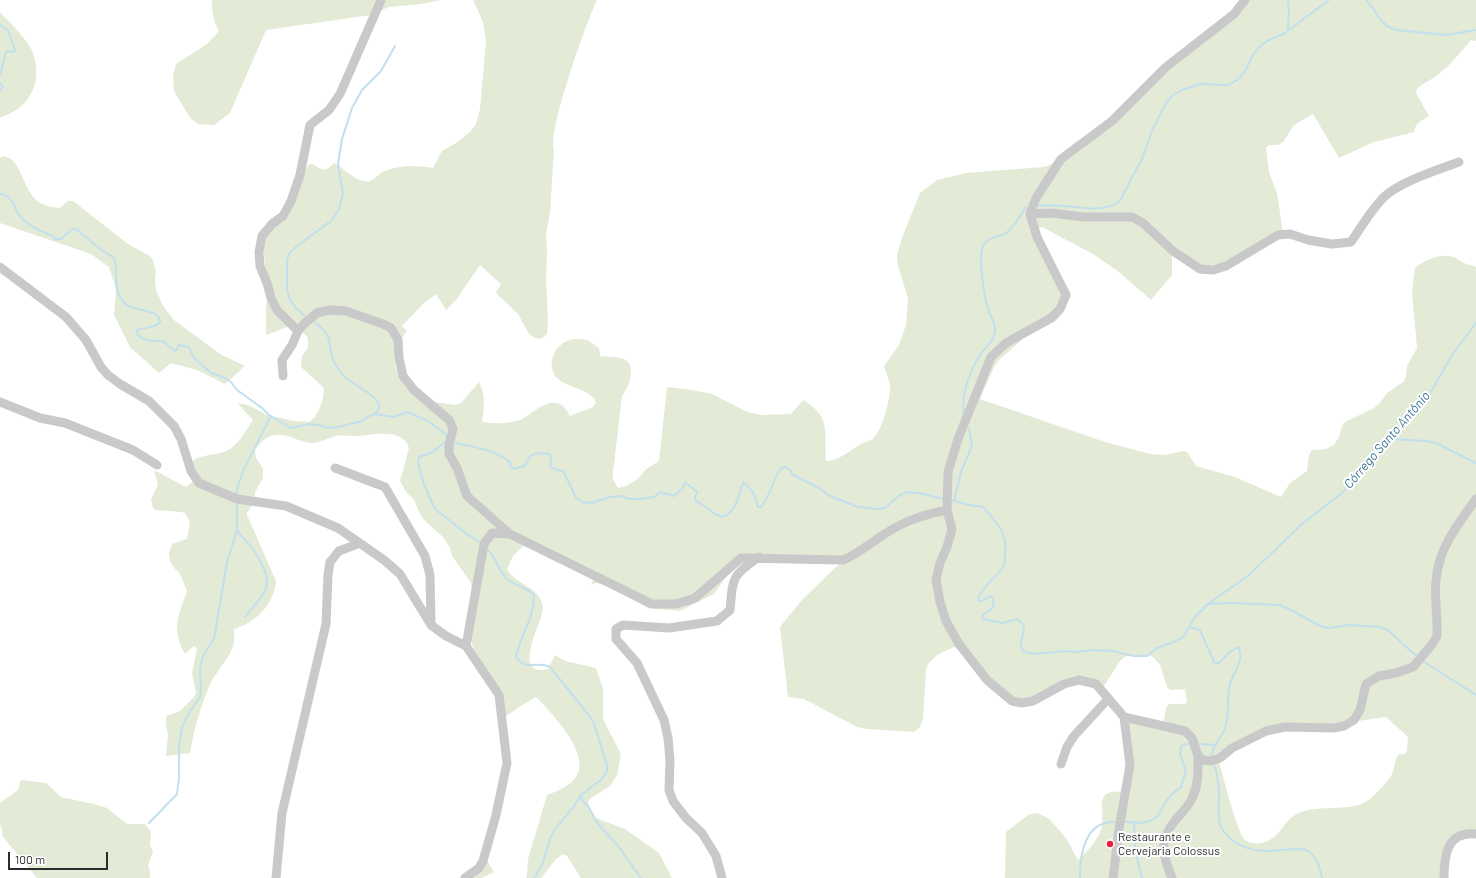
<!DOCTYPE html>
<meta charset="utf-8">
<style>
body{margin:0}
#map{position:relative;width:1476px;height:878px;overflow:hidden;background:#fff;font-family:Barlow,sans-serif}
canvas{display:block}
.scale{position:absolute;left:8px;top:852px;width:100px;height:18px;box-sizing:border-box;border:2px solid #2c2c2c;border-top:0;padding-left:5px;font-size:12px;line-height:14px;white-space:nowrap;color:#2c2c2c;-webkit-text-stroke:3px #fff;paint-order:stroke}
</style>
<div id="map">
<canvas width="1476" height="878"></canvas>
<div class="scale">100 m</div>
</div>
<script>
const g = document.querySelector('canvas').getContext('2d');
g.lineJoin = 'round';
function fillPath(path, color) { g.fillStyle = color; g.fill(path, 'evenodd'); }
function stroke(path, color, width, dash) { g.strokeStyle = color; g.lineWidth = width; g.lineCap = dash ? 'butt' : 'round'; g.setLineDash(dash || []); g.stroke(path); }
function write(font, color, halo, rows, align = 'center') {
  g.font = font + ' Barlow,sans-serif'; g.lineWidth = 4; g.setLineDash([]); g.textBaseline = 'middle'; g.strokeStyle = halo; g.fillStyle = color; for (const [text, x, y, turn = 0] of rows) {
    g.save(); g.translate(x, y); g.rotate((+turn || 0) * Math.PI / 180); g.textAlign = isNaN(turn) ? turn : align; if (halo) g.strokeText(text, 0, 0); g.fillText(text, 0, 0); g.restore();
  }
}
const green = new Path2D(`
 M212 0H440L422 4 389 7 371 15 266 30 230 113 214 125 198 124 190 118 174 91 173 76 176 64 207 44 219 31C213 21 212 12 212 0Z
 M473 0H597C587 20 547 132 554 150L550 212 546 234 547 253 546 280 548 321 547 334 541 339 535 338 529 334 518 314 496 293 501 284 480 265 456 300 446 310 436 294 423 304 402 326 407 331C395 348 390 358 400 378L434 402 455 405 461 403 479 382C486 394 484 409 482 422 496 424 507 424 520 420 532 415 548 395 563 406 566 409 568 413 570 416L593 407 596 402C588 385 555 389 552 368 551 361 553 355 556 350 563 340 577 336 589 341 592 343 596 346 599 348L600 356C607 357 621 356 627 361 636 369 628 389 622 396L613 473V479L618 488 626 486 638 479 646 469 659 461 667 387 692 390 712 394 747 412 762 415 791 414 803 400C832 417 824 432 826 461 837 461 847 453 856 447 860 444 871 440 873 439 882 430 889 403 890 390 891 383 886 373 884 366L899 345 906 325 908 298 898 266 897 255 903 235 920 193 937 180 966 173 1044 167 1054 163 1077 146 1244 0H1476V41L1471 40C1461 52 1451 64 1439 74 1432 80 1422 83 1416 90L1417 95 1429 116C1422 120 1415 123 1414 132L1374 142 1339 158 1313 114 1294 125 1283 142 1278 145H1269L1266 148 1269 172 1277 193 1283 232 1213 269 1172 255V275L1151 300 1119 272 1093 254 1042 227 1039 228 1040 245 1070 292 1066 308 1056 321 1027 335 997 362 994 367 980 399 1105 442 1150 454 1165 455 1183 451 1187 452 1196 466 1235 477 1281 497 1290 483 1307 471 1309 455 1312 450 1326 449 1334 445 1339 437 1342 426 1345 422 1374 408 1379 404 1387 393 1403 382 1406 377 1407 366 1417 348 1412 293 1415 268C1425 260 1440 253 1453 257 1457 258 1460 261 1464 263 1468 265 1472 265 1476 267V836L1462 839 1451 845 1445 878H1005L1006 832 1028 815 1035 813 1039 814 1048 818 1060 831 1067 840 1078 860C1087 852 1100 838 1102 826 1105 806 1092 788 1127 792L1132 759V742L1125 715 1163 725 1166 708 1169 704H1183L1187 703 1185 689 1170 690 1167 687 1160 665 1154 658 1149 655H1131L1125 657 1120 661 1104 686 1084 682 1023 701 1003 695 965 649 954 647 937 655 928 664 926 670 923 718 920 727 914 732 867 729 857 727 804 699 788 697 780 627 802 600 839 564 744 562 731 570 714 594 680 611 648 608 605 585 596 583 591 585 595 576 524 545 513 556 507 569C515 585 542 587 543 608 543 621 510 678 548 669L555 655 565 661 596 668 603 689V719L621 754 617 775 610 786 591 798 588 802 589 809 596 818 625 829 659 853 672 878H581L567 856 563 854 556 859 541 878H526L527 875 528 859 547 795C558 791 571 786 577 775 591 754 550 711 536 697L519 707 502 719 497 696 475 655 470 635 473 598 471 583 452 556 450 548 443 537 425 521 420 514 414 500 406 492 400 481 409 448C403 427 372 435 357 436 350 436 343 435 336 436 328 438 320 443 312 443 298 443 286 431 271 436 264 438 259 445 255 450L256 458 263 469V478L255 492V501L247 513V515L276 581C274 604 256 623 234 629 234 633 234 638 234 642 231 657 218 669 211 682 201 705 194 728 190 753L166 756 168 735 166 725V716L180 711 194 697 196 693 192 673 197 648 194 646 185 654C171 628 178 617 187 591L179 572 174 568 170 561 169 553 172 544 187 539 190 522 185 513 181 512 156 510 153 508 151 499 158 485 154 470 186 487 192 482V461C202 454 215 456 226 451 238 446 246 430 253 420L237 403 248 405 267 415 294 421 309 422 314 418 319 410 323 398 324 388 301 367 302 356 308 347V338L300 329 290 326 266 335V304L269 296 265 268 264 249 268 229 283 214 309 164C316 163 320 172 327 169 330 168 332 164 334 163 342 167 355 180 363 181 374 184 377 173 387 170 403 165 416 165 433 168L442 151 456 143 470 132 476 124 480 109 486 41 483 22ZM1386 717 1408 737 1407 751 1405 754H1399C1394 760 1395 767 1392 774 1388 781 1376 794 1370 799 1355 813 1318 804 1299 813 1282 820 1282 838 1262 843 1255 844 1251 844 1245 840 1237 834 1223 775 1219 762L1240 746 1281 728 1351 722Z
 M0 12C10 23 22 34 30 47 41 67 38 93 19 108 14 112 6 115 0 118Z
 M4 156C26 161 20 197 47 206 51 207 56 207 60 208L68 201H73L128 244 148 255 152 258 156 271 155 281 156 290 163 306 174 320 220 354 245 366 225 384 197 370 171 363 159 373 130 347 114 315 116 289 109 267 91 254 0 223V158Z
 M22 780 46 783 61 797 94 804 107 808 127 824H145L151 832 150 845 153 851 148 865 150 872V878H37L3 837 2 830 0 824V803L18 790 20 782Z
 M486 859 494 872 482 878H460Z`);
const stream = new Path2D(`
 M1288 0 1289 11 1288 29
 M1366 0 1373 8 1380 19 1387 26 1396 30 1446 35 1476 30
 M0 24 8 31 15 50 14 52 8 51 6 52 0 75
 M0 83 3 87 0 91
 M0 194C12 194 14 208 20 216 28 226 41 231 53 236L55 239H61L72 229H76L99 248 114 258C120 274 110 292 127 305 135 311 161 309 160 323L154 326 137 330V334C146 343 152 340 163 341L175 351 177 350 179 345 189 347 193 357 211 373 223 377 231 382 237 390 262 408 269 415 291 428 309 424 319 425 328 428 338 427 363 421 367 417 375 414 393 417 407 412 426 420 442 431 448 438
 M1039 206C1066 201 1093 217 1119 202L1142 159 1152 131 1166 103 1173 95 1182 90 1201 84 1228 85 1237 80 1244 73 1253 55 1259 47 1267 41 1285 33 1329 0
 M305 316 296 308 290 300 287 290V260L289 254 296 247 332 220 339 209 343 194 338 164 342 139 352 108 362 90 381 71 395 46
 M315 323C336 337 326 345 334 362 337 368 341 373 345 377 352 384 380 397 379 406 379 409 377 412 375 414
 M964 416C961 395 969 373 980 355 985 348 996 339 995 329 995 323 990 315 988 309 984 296 978 258 983 246 988 236 999 238 1006 233 1013 228 1021 216 1025 208H1026
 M1389 439 1427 441 1438 444 1476 463
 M446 441 433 452 419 457 418 462 423 482 435 509 467 534 478 541
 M453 442C460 445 467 445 475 447 484 449 506 456 511 464L510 467 515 469 526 465 529 457 536 453 549 454 551 457 550 467 564 472 576 498 582 502 592 503 610 497 620 496 630 499H640L654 497 660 492 674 496 683 488 684 484 686 483 697 492 695 498 696 501C704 505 710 511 717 515 733 523 740 493 743 482 754 490 754 495 758 507H761C770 496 773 481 780 469L786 467 790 470 793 475 819 488 830 496 858 507 878 509 885 508 900 495 908 492 919 493 944 499
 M237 493V488L244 469 271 416
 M951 500 969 505 983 507C997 523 1008 533 1005 555 1005 561 1004 568 999 572 992 581 983 587 978 598L979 601 984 600 990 596 992 597C998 611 987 609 982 616V619L1003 623 1017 619C1031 627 1019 636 1021 648L1025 652 1035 654 1065 651 1075 652 1093 650 1113 651 1133 656H1147L1157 648 1176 641 1184 636 1194 618 1208 604 1249 575 1302 524 1343 492 1350 485 1382 446 1396 431 1423 401 1432 390 1452 355 1476 323
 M954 501 961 472 972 446 969 428
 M237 530C241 538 248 542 253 549 256 553 259 558 261 563 276 588 260 598 245 617
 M488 550C496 558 499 571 507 579 515 586 527 587 534 595 534 620 520 635 516 657 526 672 536 660 550 667L591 718 595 727 607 765V771L602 779 580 796 575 805 556 828 551 836 542 865 534 878
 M1209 604 1229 603 1280 605 1289 609 1320 626 1329 628 1349 625 1380 627 1389 631 1415 655
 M1189 627 1200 630 1214 662 1219 663 1229 653 1238 647C1245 659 1234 672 1230 684 1226 698 1230 714 1225 728 1222 738 1213 744 1212 755
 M1424 662 1476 695
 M1200 744 1215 745
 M1215 766C1217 775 1219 784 1219 793 1220 805 1216 817 1221 827 1233 849 1258 853 1281 850 1289 850 1300 847 1308 851 1317 856 1320 869 1322 878
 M582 796 581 799 588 806 598 824 618 846 641 878
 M1126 822 1140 823 1150 821 1158 816 1166 801 1173 793 1181 787 1186 771 1180 755 1181 747 1183 744H1188
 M1134 822 1136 854 1142 878
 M149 823 177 794 179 778V747L182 727 189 713 200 697 201 689 200 669 202 660 204 654 214 639 227 562 237 530V505
 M1080 878C1080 855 1084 822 1114 822`);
const minor = new Path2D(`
 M1030 214 1052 213 1083 217H1132L1143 223 1173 251 1200 269 1213 270 1226 266 1278 235 1290 234 1308 240 1332 244 1351 242C1362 226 1371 210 1384 197 1399 182 1438 170 1459 162
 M0 267 66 317 86 340 101 367 108 375 120 384 149 401 174 426 181 439 191 471 199 483 237 499 286 506 338 528 384 560 400 574 431 625 446 636 466 646 499 695 507 763 496 815 483 861 479 868 465 878
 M298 331 305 323 317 313 330 310 346 311 383 324 391 328 398 340 399 358 403 376 414 390 449 420 453 429 449 445V454L457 468 467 496 510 534 652 604H676L695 598 741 558 843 560C858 554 869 544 883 535 904 521 922 515 947 510
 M283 376 282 360 292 345 298 331 277 310 271 298 267 283 260 266 259 252 262 236 272 224 283 216 291 201 300 175 310 125 329 110 340 94 381 0
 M0 402 40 418 65 423 133 450 157 465
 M335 468 385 487 425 556 430 575 431 623
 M466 646 484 544 492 533 510 534
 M1124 717 1096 684 1079 680 1064 684 1033 701 1022 703 1012 701 987 680 959 644 946 621 940 602 936 579 940 563 947 547 952 529 947 510 948 472 958 439 991 357 1006 343 1051 318 1060 309 1066 295 1037 237 1030 214 1036 198 1061 159 1112 121 1166 67 1234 14 1245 0
 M1061 764 1067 747 1074 736 1108 699
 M276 878 282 813 326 624 328 575 330 562 339 551 360 543
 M722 878 716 856 702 833 686 818 673 801 669 790 670 760 668 738 664 720 637 663 616 639V629L623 625 669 628 717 621 730 610C733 578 731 576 759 557
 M1113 878 1119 829 1130 765 1124 717 1185 731 1192 738 1198 756 1203 760 1211 761 1220 758 1232 748 1266 731 1285 727 1334 728 1344 726 1354 720 1360 710 1366 684 1379 676 1396 673 1413 667 1433 643 1437 636C1438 617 1434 599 1436 581 1438 549 1458 524 1476 499
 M1172 878C1162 853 1158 841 1177 818 1183 812 1190 804 1193 796 1199 783 1198 769 1198 756
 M1444 878C1444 855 1447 831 1476 834`);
const markers = [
 [1110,844,4,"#f11f3d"]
];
const poiNames = [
 ["Restaurante e",1118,837],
 ["Cervejaria Colossus",1118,851]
];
const waterNames = [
 ["Córrego Santo Antônio",1387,440,-49]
];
fillPath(green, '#e3ebd7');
stroke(stream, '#c1dfed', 2);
stroke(minor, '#c9c9c9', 9);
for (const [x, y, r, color] of markers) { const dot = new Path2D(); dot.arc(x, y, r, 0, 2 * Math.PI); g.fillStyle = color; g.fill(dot); stroke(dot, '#fff', 1.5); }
write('12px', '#2c2c2c', '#fff', poiNames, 'left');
write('italic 13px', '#357492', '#fff', waterNames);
</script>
